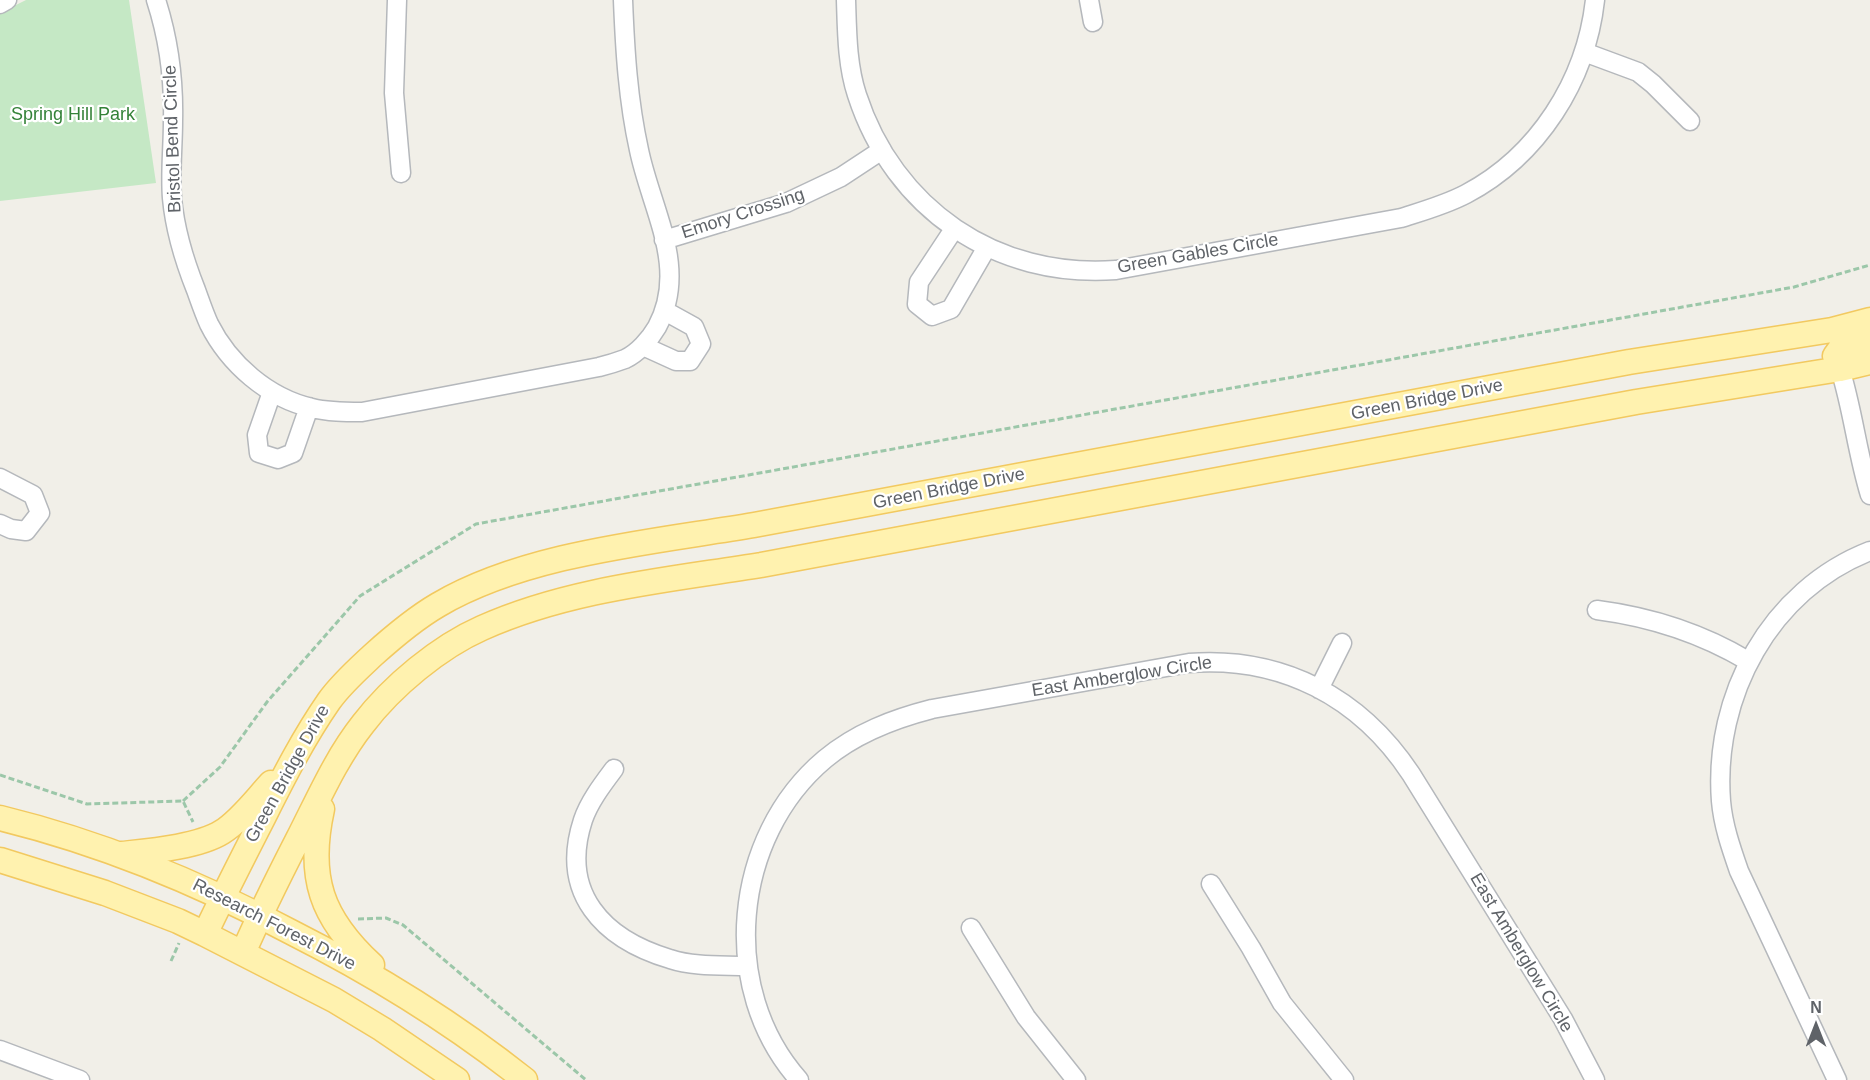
<!DOCTYPE html>
<style>
body{margin:0}
#map{position:relative;width:1870px;height:1080px;overflow:hidden;background:#f1efe8;font-family:Helvetica,sans-serif}
canvas{display:block}
.north{position:absolute;left:1786px;top:996px;width:60px;height:60px;-webkit-text-stroke:4px #fff;paint-order:stroke;rotate:0deg;font-size:16px;font-weight:700;line-height:24px;text-align:center;color:#5f6368}
.north::after{content:'';display:block;margin:auto;width:21px;height:27px;background:#5f6368;clip-path:polygon(50% 0,100% 100%,50% 72%,0 100%)}
</style>
<div id="map">
<canvas width="1870" height="1080"></canvas>
<div class="north">N</div>
</div>
<script>
const g = document.querySelector('canvas').getContext('2d');
g.lineJoin = 'round';
function fillPath(path, color) { g.fillStyle = color; g.fill(path, 'evenodd'); }
function stroke(path, color, width, dash) { g.strokeStyle = color; g.lineWidth = width; g.lineCap = dash ? 'butt' : 'round'; g.setLineDash(dash || []); g.stroke(path); }
function write(font, color, halo, rows, align = 'center') {
  g.font = font + ' Helvetica,sans-serif'; g.lineWidth = 4.5; g.setLineDash([]); g.textBaseline = 'middle'; g.strokeStyle = halo; g.fillStyle = color; for (const [text, x, y, turn = 0] of rows) {
    g.save(); g.translate(x, y); g.rotate((+turn || 0) * Math.PI / 180); g.textAlign = isNaN(turn) ? turn : align; if (halo) g.strokeText(text, 0, 0); g.fillText(text, 0, 0); g.restore();
  }
}
const green = new Path2D(`
 M26 0H129L156 183 0 201V13Z`);
const path = new Path2D(`
 M0 775 87 804 183 801 193 822
 M183 801 220 767 267 702 360 596 476 524 1794 287 1870 265
 M358 919 386 918 403 925 586 1080
 M171 961 179 943`);
const minor = new Path2D(`
 M156 0C169 40 174 79 173 121 173 147 170 172 172 198 175 231 184 260 196 290 200 301 204 313 209 324 229 364 268 398 312 408 328 412 345 412 362 412L599 367C607 365 617 362 625 359 638 353 650 339 657 327 689 268 651 209 639 150 628 100 625 51 623 0
 M397 0 394 93 401 173
 M846 0C847 31 847 65 857 95 894 209 996 279 1116 270L1401 218C1423 211 1445 205 1466 194 1538 156 1586 81 1595 0
 M1089 0 1093 22
 M0 4 7 0
 M1584 52 1638 72 1653 84 1690 121
 M954 229 919 282 917 304 932 316 951 309 987 247
 M664 240 786 203 841 177 882 150
 M643 346 676 361H690L701 344 694 327 665 311
 M1840 369C1853 410 1857 453 1870 495
 M272 392 257 435 259 453 278 459 293 453 309 407
 M0 478 33 495 40 513 26 531 11 529 0 524
 M1597 610C1651 617 1701 633 1748 661
 M1319 689 1342 643
 M614 769C602 785 589 802 583 820 559 893 603 939 670 959 694 967 722 965 747 966
 M1211 884 1251 948 1282 1003 1344 1080
 M971 928 1026 1017 1076 1080
 M0 1050 80 1080
 M799 1080C718 989 732 837 825 759 856 733 893 719 932 709L1189 663C1282 656 1360 697 1411 774L1563 1019 1595 1080
 M1837 1080 1739 871C1731 848 1723 825 1721 801 1713 696 1770 590 1870 551`);
const major = new Path2D(`
 M1840 369 1835 356 1843 345 1870 338
 M322 809C307 877 321 918 372 965
 M0 818C102 843 199 883 291 932 374 974 452 1022 525 1080
 M122 854C150 851 198 847 222 832 240 821 257 798 271 783
 M0 860 105 893 178 921 205 934 334 1000 382 1029 457 1080
 M205 934C224 894 244 855 264 816 284 776 304 737 329 701 341 684 358 669 373 655 393 637 414 619 438 605 526 553 654 542 754 525L1629 362 1832 330 1870 320
 M243 953C260 914 279 876 298 839 318 800 336 758 363 724 392 686 439 647 482 628 569 589 668 580 761 565L1636 402 1840 369 1870 362`);
const parkNames = [
 ["Spring Hill Park",73,115]
];
const streetNames = [
 ["Bristol Bend Circle",173,139,-92],
 ["Emory Crossing",743,214,-18],
 ["Green Gables Circle",1198,254,-10],
 ["Green Bridge Drive",1427,400,-11],
 ["Green Bridge Drive",949,489,-11],
 ["East Amberglow Circle",1122,677,-9],
 ["Green Bridge Drive",288,774,-61],
 ["Research Forest Drive",274,925,27],
 ["East Amberglow Circle",1521,953,59]
];
fillPath(green, '#c5e8c5');
stroke(minor, '#b5b8bc', 21);
stroke(major, '#f2c960', 27);
stroke(path, '#9cc7a9', 3, [6, 3]);
stroke(minor, '#fff', 18);
stroke(major, '#fff2af', 24);
write('18px', '#348238', '#fff', parkNames);
write('18px', '#5f6368', '#fff', streetNames);
</script>
